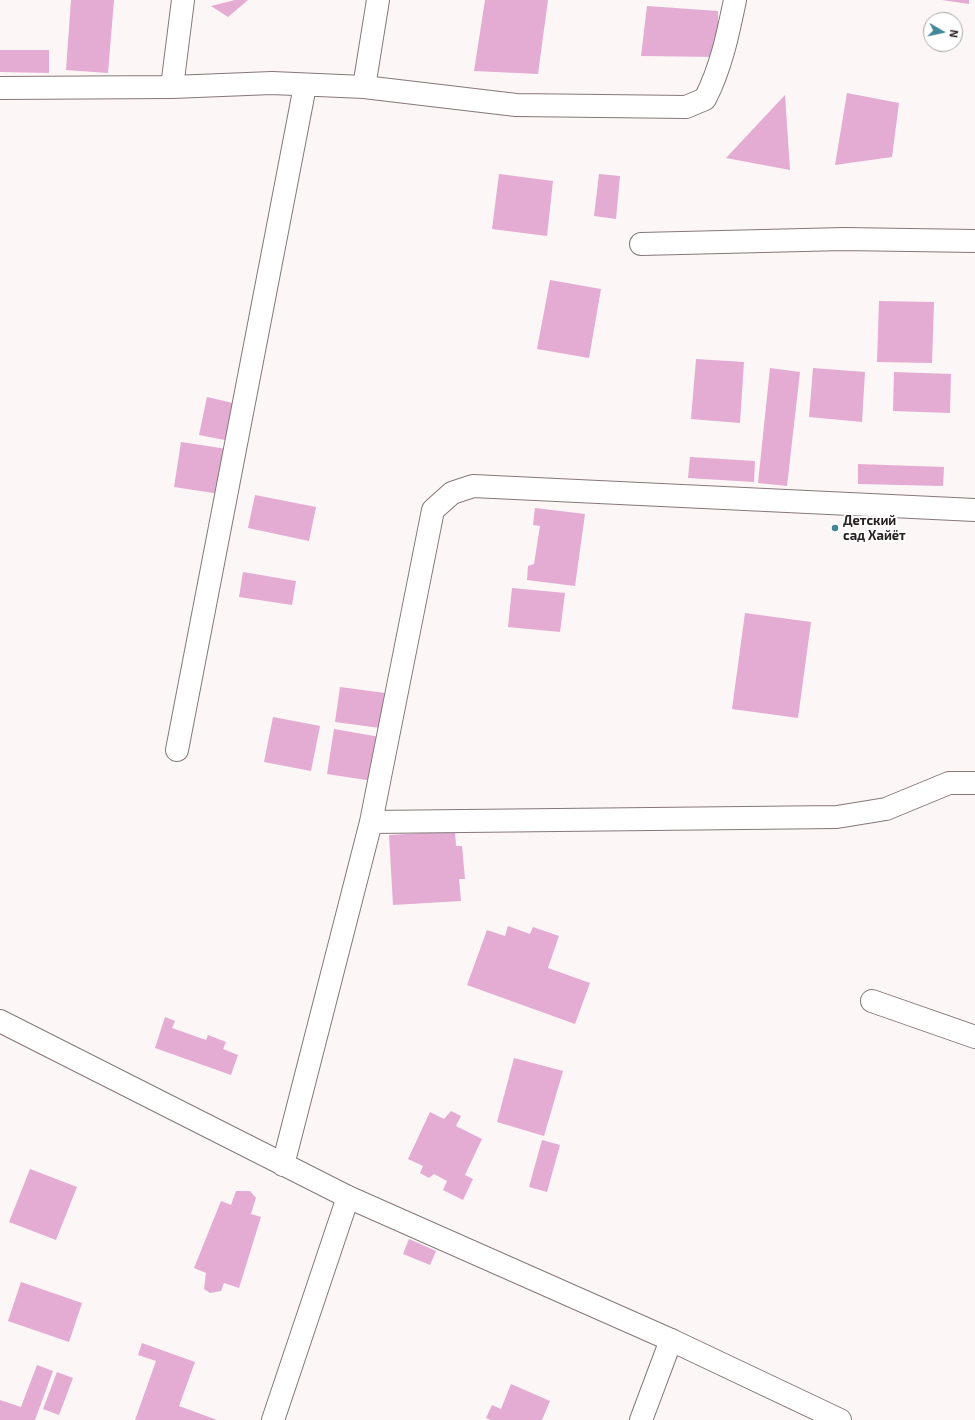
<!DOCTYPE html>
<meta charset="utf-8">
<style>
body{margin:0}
#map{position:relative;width:975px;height:1420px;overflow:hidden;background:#fdf6f6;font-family:"Exo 2",sans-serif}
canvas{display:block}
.north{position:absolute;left:923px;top:12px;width:40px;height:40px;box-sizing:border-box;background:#fff;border:1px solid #a9a7a7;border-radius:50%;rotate:99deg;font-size:11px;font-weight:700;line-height:16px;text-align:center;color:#282223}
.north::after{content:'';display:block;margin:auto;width:14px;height:18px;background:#438695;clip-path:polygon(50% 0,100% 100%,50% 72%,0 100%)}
</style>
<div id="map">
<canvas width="975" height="1420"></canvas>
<div class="north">N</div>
</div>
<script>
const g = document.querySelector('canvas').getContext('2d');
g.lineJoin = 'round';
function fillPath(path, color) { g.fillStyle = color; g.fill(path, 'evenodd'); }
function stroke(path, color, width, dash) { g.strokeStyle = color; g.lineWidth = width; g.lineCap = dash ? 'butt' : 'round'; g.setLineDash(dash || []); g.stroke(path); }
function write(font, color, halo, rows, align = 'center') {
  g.font = font + ' "Exo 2",sans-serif'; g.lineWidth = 4; g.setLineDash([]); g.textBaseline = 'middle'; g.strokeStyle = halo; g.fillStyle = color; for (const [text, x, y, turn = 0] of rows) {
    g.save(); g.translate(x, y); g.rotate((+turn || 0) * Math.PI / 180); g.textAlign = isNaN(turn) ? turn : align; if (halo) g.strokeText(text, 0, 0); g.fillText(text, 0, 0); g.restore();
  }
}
const building = new Path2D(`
 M71 0H114L108 73 66 70Z
 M235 0H248L228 17 211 6Z
 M485 0H548L538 74 474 71Z
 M942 0H969V4Z
 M647 6 718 11 719 57 641 56Z
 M0 50H49V73L0 72Z
 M847 93 899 103 892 157 835 165Z
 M785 95 790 170 726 158Z
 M499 174 553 181 547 236 492 229Z
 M599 174 620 176 616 219 594 216Z
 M550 280 601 289 589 358 537 349Z
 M879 301 934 302 932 363 877 362Z
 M696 359 744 362 740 423 691 419Z
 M770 368 800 372 787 486 758 483Z
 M813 368 865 372 862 422 809 417Z
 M894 372 951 374 950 413 893 411Z
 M207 397 237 404 230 441 199 435Z
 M181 442 227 449 220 494 174 487Z
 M690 457 755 461 754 482 688 478Z
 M858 464 944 467 943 486 858 484Z
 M255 495 316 507 309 541 248 528Z
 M535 508 585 514 575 586 527 580 528 566 534 564 540 526 533 525Z
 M243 572 296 581 292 605 239 597Z
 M512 588 565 593 560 632 508 627Z
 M745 613 811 622 798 718 732 709Z
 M340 687 385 693 380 728 335 722Z
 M273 717 320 726 311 771 264 762Z
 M334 729 380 737 373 781 327 774Z
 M455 831 456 846H462L465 879H459L461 901 393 905 389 835Z
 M508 926 530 934 533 927 559 936 548 968 590 983 575 1024 467 985 487 930 505 936Z
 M165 1017 175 1021 172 1028 206 1040 208 1035 226 1042 223 1049 238 1055 231 1075 155 1048Z
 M514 1058 563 1071 544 1136 497 1122Z
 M451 1111 461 1116 456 1126 482 1139 465 1175 473 1179 463 1200 443 1190 447 1181 434 1174 429 1178 420 1173 423 1166 408 1159 430 1112 444 1119Z
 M542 1140 560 1145 547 1192 529 1187Z
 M30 1169 77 1187 56 1240 9 1222Z
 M236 1191H250L256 1198 251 1214 261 1217 239 1288 224 1283 221 1291 210 1293 204 1289 206 1273 194 1268 221 1201 231 1205Z
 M409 1239 436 1251 430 1265 403 1254Z
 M21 1282 82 1303 69 1342 8 1321Z
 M142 1343 195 1362 179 1406 217 1420H135L156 1361 138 1355Z
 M37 1365 53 1371 35 1420H0V1400L21 1407Z
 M57 1372 73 1378 59 1415 43 1409Z
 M511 1384 550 1401 542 1420H491L486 1418 492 1405 501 1409Z`);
const minor = new Path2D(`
 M172 87 183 0
 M364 87 378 0
 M0 88 172 87 272 83 364 87 516 105 686 107 705 99C721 68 728 34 735 0
 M641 244 844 239 975 241
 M177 750 305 86
 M371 822 837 817 886 809 949 783H975
 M872 1001 975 1037
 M283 1165 371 822 433 510 452 493 473 486 975 510
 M273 1420 348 1197
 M641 1420 671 1340`);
const tertiary = new Path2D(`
 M0 1021 348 1197 671 1340 840 1420`);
const markers = [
 [835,528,4,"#438695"]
];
const poiNames = [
 ["Детский",843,521],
 ["сад Хайёт",843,536]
];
fillPath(building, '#e4abd3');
stroke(minor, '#867779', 24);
stroke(tertiary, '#867779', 24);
stroke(minor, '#fff', 22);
stroke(tertiary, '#fff', 22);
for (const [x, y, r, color] of markers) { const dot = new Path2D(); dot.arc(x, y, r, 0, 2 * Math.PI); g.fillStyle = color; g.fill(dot); stroke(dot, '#fff', 1.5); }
write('bold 13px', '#282223', '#fff', poiNames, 'left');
</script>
